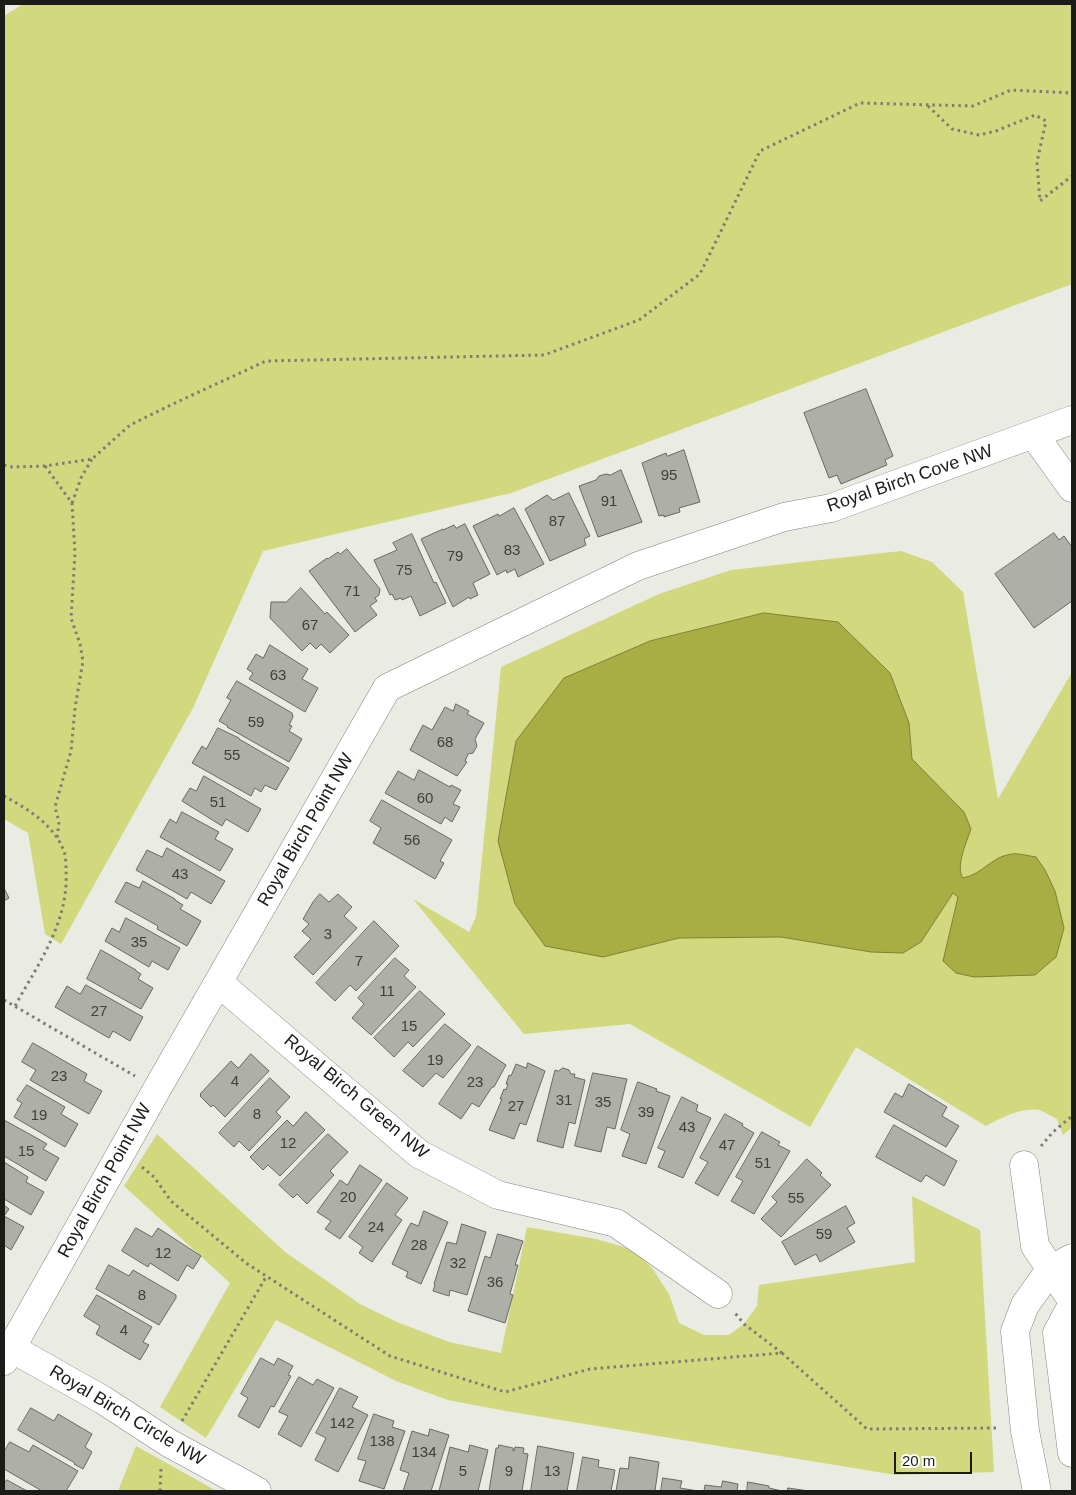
<!DOCTYPE html>
<style>
body{margin:0}
#map{position:relative;width:1076px;height:1495px;overflow:hidden;background:#eaebe3;font-family:Helvetica,sans-serif}
canvas{display:block}
.frame{position:absolute;inset:0;border:5px solid #1b1b18;pointer-events:none}
.scale{position:absolute;left:894px;top:1452px;width:78px;height:22px;box-sizing:border-box;border:2px solid #1b1b18;border-top:0;padding-left:6px;font-size:15px;line-height:18px;white-space:nowrap;color:#1b1b18;-webkit-text-stroke:4px #fff;paint-order:stroke}
</style>
<div id="map">
<canvas width="1076" height="1495"></canvas>
<div class="frame"></div>
<div class="scale">20 m</div>
</div>
<script>
const g = document.querySelector('canvas').getContext('2d');
g.lineJoin = 'round';
function fillPath(path, color) { g.fillStyle = color; g.fill(path, 'evenodd'); }
function stroke(path, color, width, dash) { g.strokeStyle = color; g.lineWidth = width; g.lineCap = dash ? 'butt' : 'round'; g.setLineDash(dash || []); g.stroke(path); }
function write(font, color, halo, rows, align = 'center') {
  g.font = font + ' Helvetica,sans-serif'; g.lineWidth = 4; g.setLineDash([]); g.textBaseline = 'middle'; g.strokeStyle = halo; g.fillStyle = color; for (const [text, x, y, turn = 0] of rows) {
    g.save(); g.translate(x, y); g.rotate((+turn || 0) * Math.PI / 180); g.textAlign = isNaN(turn) ? turn : align; if (halo) g.strokeText(text, 0, 0); g.fillText(text, 0, 0); g.restore();
  }
}
const green = new Path2D(`
 M23 4H1072V284L511 493 263 551 193 708 61 944 45 934 28 833 4 819V16Z
 M901 551 932 562 963 592 998 799 1072 672V1127L1063 1135 1057 1119C1051 1116 1045 1112 1039 1110 1021 1107 1001 1118 986 1126L856 1047 810 1127 630 1024 524 1034 413 899 469 932 476 917 501 667 659 594 731 570Z
 M157 1134 285 1252 360 1304 397 1322 449 1342 501 1353 527 1227 596 1239 634 1250 652 1268 669 1294 679 1323 704 1335H729L744 1324 757 1306 759 1285 915 1262 912 1196 980 1230 994 1472 896 1475 506 1411 448 1400 396 1381 276 1320 206 1438 160 1407 230 1283 124 1186Z
 M136 1446 213 1489 212 1491H118Z`);
const water = new Path2D(`
 M764 613 838 622 890 673 909 723 912 759 964 812 971 829C967 841 955 867 963 878 983 874 992 856 1012 854 1019 853 1028 856 1036 857L1045 870 1055 891 1064 928 1056 957 1035 975 974 977 956 973 943 961 958 897 953 893 921 942 903 953 871 952 781 937 679 938 603 957 545 946 515 904 498 841 516 741 564 678 650 641Z`);
const building = new Path2D(`
 M866 389 893 456 885 460 887 465 841 484 837 475 829 478 804 413Z
 M684 450 700 502 679 508 680 512 664 517V515L659 516 642 463 666 453 667 456Z
 M621 470 642 522 598 537 579 486 596 480 599 476 606 474 610 475Z
 M569 493 590 536 584 539 586 545 550 561 525 509 547 495 553 500Z
 M514 508 544 564 518 577 515 569 507 573 506 570 497 575 473 526 498 514 499 516Z
 M465 524 490 574 473 583 478 595 470 599 469 597 453 607 421 539 443 529V530L454 525 456 528Z
 M1054 533 1059 540 1064 536 1072 547V601L1034 628 995 574Z
 M412 534 434 583 436 582 446 603 420 616 411 596 402 600 401 598 395 600 392 594 390 595 374 560 397 550 393 543Z
 M347 549 380 589 379 595 375 598 377 601 370 606 377 615 355 632 309 571 327 558 328 559 338 552 340 554Z
 M301 588 325 614 327 612 349 635 330 653 321 644 316 649 310 643 302 651 270 618 271 602H286Z
 M270 645 308 669 302 679 318 688 305 712 249 679 253 673 247 669 256 654 263 658Z
 M237 681 292 713 293 717 289 725 292 726 289 731 302 739 289 762 227 727 228 726 219 721 231 700 227 698Z
 M456 704 469 711 467 714 484 723 475 739 477 746 473 753 468 754 465 761 467 762 457 776 410 750 423 725 432 730 445 707 453 711Z
 M218 728 239 738V739L289 768 276 790 265 785 261 792 255 788 251 796 192 763 202 746 206 749Z
 M419 770 450 787 451 785 461 790 453 804 460 807 452 822 445 817 441 824 385 793 398 771 414 780Z
 M204 776 261 809 248 832 226 819 222 826 182 801 190 788 196 791Z
 M382 800 452 840 440 861 444 863 435 879 373 843 381 828 370 821Z
 M182 812 219 832 215 839 233 849 220 871 160 837 170 819 176 823Z
 M167 848 225 881 211 904 191 892 187 899 136 870 147 850 162 857Z
 M143 881 175 899V900L183 905 180 909 201 921 187 946 157 929 158 926 115 902 126 882 139 888Z
 M4 888 9 898 4 901Z
 M320 894 329 902 338 894 352 907 344 916 357 928 313 975 294 957 311 939 302 931 309 924 303 919 313 902Z
 M126 918 180 948 168 970 152 961 149 967 105 941 112 928 119 932Z
 M374 921 399 946 356 991 350 985 335 1001 316 983Z
 M101 950 136 970V971L141 974 138 979 153 988 141 1009 87 979Z
 M395 958 409 970 404 976 416 987 371 1035 352 1018 364 1004 358 998Z
 M86 985 143 1017 130 1041 113 1031 109 1038 55 1007 67 986 80 994Z
 M420 991 445 1014 413 1047 408 1042 394 1057 374 1038Z
 M445 1024 471 1045 443 1078 436 1073 423 1087 403 1071Z
 M33 1043 87 1074 84 1081 102 1091 89 1114 30 1080 36 1070 22 1062Z
 M478 1046 506 1065 494 1087H492L479 1107 472 1103 461 1119 439 1104Z
 M251 1054 269 1071 225 1117 213 1105 211 1107 200 1096 201 1095 200 1094 231 1061 238 1068Z
 M528 1063 545 1071 526 1125 520 1123 514 1139 489 1130 502 1099H500L504 1089 506 1090 508 1084H506L509 1075 511 1076 516 1064 526 1068Z
 M563 1068 569 1070 571 1074H575L574 1077 585 1080 575 1124 569 1122 563 1148 537 1141 555 1070 558 1071Z
 M593 1073 627 1079 615 1129 607 1127 601 1152 575 1146Z
 M270 1078 290 1097 276 1112 281 1117 249 1151 239 1141 234 1147 219 1133Z
 M638 1082 657 1089 656 1091 670 1096 646 1164 622 1156 630 1134 621 1130Z
 M909 1084 947 1107 942 1116 959 1126 946 1147 884 1112 895 1093 902 1097Z
 M27 1085 65 1107 61 1114 78 1124 65 1147 14 1117 22 1103 17 1100Z
 M682 1097 698 1105 696 1111 711 1118 683 1178 658 1167 665 1151 658 1148Z
 M306 1112 325 1130 280 1176 268 1165 263 1170 250 1157 287 1120 293 1126Z
 M725 1114 743 1124 742 1126 754 1133 718 1196 695 1183 708 1162 700 1158Z
 M4 1120 42 1141 47 1144 43 1149 59 1158 46 1181 4 1156Z
 M894 1125 957 1161 944 1186 926 1175 921 1182 876 1157Z
 M762 1132 780 1142 778 1145 790 1151 754 1214 731 1201 743 1181 736 1177Z
 M328 1134 348 1152 330 1171 334 1175 307 1204 297 1194 293 1198 279 1185Z
 M807 1159 822 1173 820 1175 831 1185 781 1237 761 1219 777 1202 772 1197Z
 M4 1162 28 1177 26 1182 44 1192 31 1215 4 1199Z
 M360 1165 382 1180 340 1239 325 1229 331 1221 317 1212 340 1180 347 1185Z
 M387 1183 408 1198 395 1215 402 1220 372 1262 359 1253 363 1247 349 1237Z
 M4 1205 9 1209 4 1216 24 1227 11 1250 4 1245Z
 M846 1206 855 1223 847 1228 855 1242 820 1262 816 1254 795 1265 782 1242Z
 M424 1211 448 1222 421 1284 406 1277 408 1272 392 1264 408 1228 411 1223 418 1226Z
 M462 1224 486 1232 467 1295 450 1290 449 1296 433 1291 435 1285 434 1284 447 1242 456 1244Z
 M136 1228 152 1237 158 1228 201 1256 193 1269 187 1265 178 1281 150 1263 148 1267 122 1251Z
 M498 1234 523 1241 515 1265H518L510 1294 513 1295 505 1323 468 1311 485 1256 490 1258Z
 M109 1265 129 1276 133 1270 176 1295V1298L159 1325 96 1289Z
 M97 1295 152 1327 143 1342 149 1345 140 1360 96 1334 100 1326 84 1316Z
 M261 1358 274 1365 278 1358 293 1366 288 1375 291 1376 274 1407 271 1406 259 1428 238 1416 248 1398 241 1394Z
 M299 1377 313 1385 317 1379 334 1388 301 1447 278 1434 288 1416 279 1412Z
 M340 1388 358 1397 352 1407 368 1415 338 1472 315 1460 326 1438 316 1433Z
 M31 1408 54 1421 58 1414 92 1434 85 1447 92 1452 83 1469 74 1464 75 1463 18 1430Z
 M374 1414 394 1421 392 1427 405 1431 384 1489 359 1481 366 1461 358 1459Z
 M430 1429 449 1435 431 1491H403L409 1473 400 1470 412 1431 428 1436Z
 M10 1442 29 1452 33 1445 78 1471 66 1491H42L4 1469V1452Z
 M470 1445 488 1450 478 1491H439L450 1447 468 1452Z
 M499 1445 513 1448V1451H514L515 1447 524 1448 523 1453 528 1454 522 1491H489L496 1448H498Z
 M538 1446 574 1453 567 1491H531Z
 M583 1457 599 1460 598 1467 615 1470 611 1491H577Z
 M630 1457 659 1462 655 1491H616L620 1468 628 1469Z
 M663 1478 682 1481 680 1488 698 1491H661Z
 M7 1480 27 1491H4V1484Z
 M723 1481 738 1484 737 1491H739H704L705 1485 721 1487Z
 M748 1482 769 1486V1488L782 1491H747Z
 M788 1488 809 1491H788Z`);
const path = new Path2D(`
 M928 106 952 129 979 135 996 131 1035 115 1046 121 1037 162 1040 201 1072 176
 M4 465 12 467 45 466 92 459 130 425 175 403 266 361 544 355 639 320 700 274 760 151 860 103 973 106 1011 90 1072 93
 M45 466 72 503 75 553 71 618 80 644 83 661 75 708 71 751 55 807 59 822 57 838
 M72 503 81 478 92 459
 M4 796C26 808 53 824 63 849 66 855 66 864 66 871 69 922 38 964 15 1006
 M4 1000 135 1076
 M1041 1146 1053 1132 1072 1116
 M142 1167 154 1177 171 1201 246 1263 390 1356 505 1392 590 1369 782 1353 744 1324 735 1313
 M782 1353 867 1429 998 1428
 M182 1421 266 1277
 M160 1491 161 1469`);
const minor = new Path2D(`
 M1034 435 1072 488
 M219 983 419 1154 498 1195 616 1223 718 1294
 M1024 1165 1035 1246 1072 1300
 M1072 1305 1057 1333 1072 1453
 M11 1348 103 1400 169 1443 257 1491
 M4 1361 157 1089 387 688 638 566 784 517 831 508 1072 420
 M1037 1491 1025 1431 1015 1331 1025 1305 1050 1270 1072 1258`);
const numberNames = [
 ["95",669,476],
 ["91",609,502],
 ["87",557,522],
 ["83",512,551],
 ["79",455,557],
 ["75",404,571],
 ["71",352,592],
 ["67",310,626],
 ["63",278,676],
 ["59",256,723],
 ["68",445,743],
 ["55",232,756],
 ["60",425,799],
 ["51",218,803],
 ["56",412,841],
 ["43",180,875],
 ["3",328,935],
 ["35",139,943],
 ["7",359,962],
 ["11",387,992],
 ["27",99,1012],
 ["15",409,1027],
 ["19",435,1061],
 ["23",59,1077],
 ["4",235,1082],
 ["23",475,1083],
 ["31",564,1101],
 ["35",603,1103],
 ["27",516,1107],
 ["39",646,1113],
 ["8",257,1115],
 ["19",39,1116],
 ["43",687,1128],
 ["12",288,1144],
 ["47",727,1146],
 ["15",26,1152],
 ["51",763,1164],
 ["20",348,1198],
 ["55",796,1199],
 ["24",376,1228],
 ["59",824,1235],
 ["28",419,1246],
 ["12",163,1254],
 ["32",458,1264],
 ["36",495,1283],
 ["8",142,1296],
 ["4",124,1331],
 ["142",342,1424],
 ["138",382,1442],
 ["134",424,1453],
 ["5",463,1472],
 ["9",509,1472],
 ["13",552,1472]
];
const streetNames = [
 ["Royal Birch Cove NW",910,479,-19],
 ["Royal Birch Point NW",306,830,-60],
 ["Royal Birch Green NW",356,1097,40],
 ["Royal Birch Point NW",105,1181,-61],
 ["Royal Birch Circle NW",127,1416,31]
];
fillPath(green, '#d1d87d');
fillPath(water, '#a8ae44');
stroke(water, '#7e8237', 1);
fillPath(building, '#aeafa7');
stroke(building, '#686961', 1);
stroke(minor, '#84857e', 29);
stroke(path, '#7c7d77', 3, [2.5, 4]);
stroke(minor, '#fff', 28);
write('15px', '#40403c', null, numberNames);
write('18px', '#1b1b18', '#fff', streetNames);
</script>
